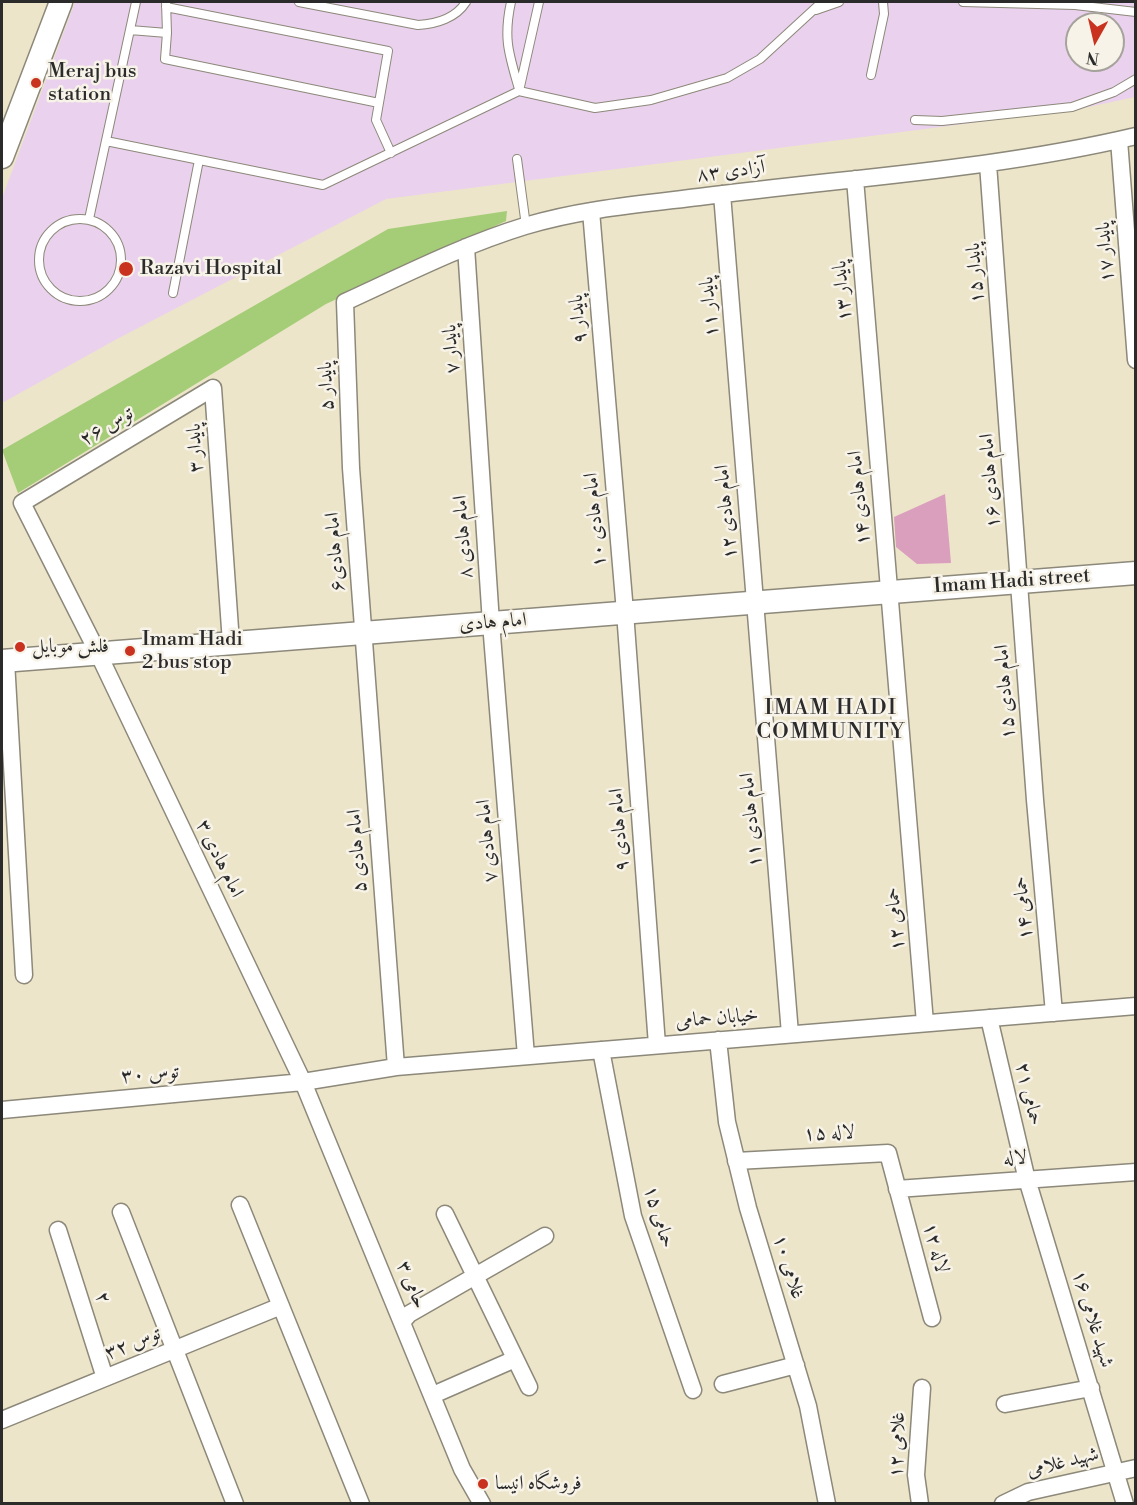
<!DOCTYPE html>
<meta charset="utf-8">
<style>
body{margin:0}
#map{position:relative;width:1137px;height:1505px;overflow:hidden;background:#ede5c9;font-family:"Libre Bodoni",serif}
canvas{display:block}
.frame{position:absolute;inset:0;border:3px solid #2b2b2b;pointer-events:none}
.north{position:absolute;left:1065px;top:12px;width:60px;height:60px;box-sizing:border-box;background:#f7f3e8;border:2px solid #a5a39c;border-radius:50%;rotate:188deg;font-size:16px;font-weight:700;line-height:24px;text-align:center;color:#2b2b2b}
.north::after{content:'';display:block;margin:auto;width:21px;height:27px;background:#c8321e;clip-path:polygon(50% 0,100% 100%,50% 72%,0 100%)}
</style>
<div id="map">
<canvas width="1137" height="1505"></canvas>
<div class="frame"></div>
<div class="north">N</div>
</div>
<script>
const g = document.querySelector('canvas').getContext('2d');
g.lineJoin = 'round';
function fillPath(path, color) { g.fillStyle = color; g.fill(path, 'evenodd'); }
function stroke(path, color, width, dash) { g.strokeStyle = color; g.lineWidth = width; g.lineCap = dash ? 'butt' : 'round'; g.setLineDash(dash || []); g.stroke(path); }
function write(font, color, halo, rows, align = 'center') {
  g.font = font + ' "Libre Bodoni",Amiri,serif'; g.lineWidth = 5; g.setLineDash([]); g.textBaseline = 'middle'; g.strokeStyle = halo; g.fillStyle = color; for (const [text, x, y, turn = 0] of rows) {
    g.save(); g.translate(x, y); g.rotate((+turn || 0) * Math.PI / 180); g.textAlign = isNaN(turn) ? turn : align; if (halo) g.strokeText(text, 0, 0); g.fillText(text, 0, 0); g.restore();
  }
}
const built = new Path2D(`
 M75 2H1135V97L1079 109 386 199 117 339 2 403V198ZM1077 24H1113V60H1077Z`);
const green = new Path2D(`
 M507 211 506 221 326 304 18 493 2 450 388 229Z`);
const building = new Path2D(`
 M945 494 951 563 917 564 896 547 894 517Z`);
const lane = new Path2D(`
 M299 2 418 25C436 24 456 18 466 2
 M511 2C503 39 509 54 519 89
 M963 2 1075 5 1136 12
 M166 7 388 51 376 120 391 153
 M816 10 839 2
 M130 30 167 33 166 2
 M167 33 165 59 379 103
 M871 75 884 14 883 2
 M519 91 539 2
 M915 120 942 121 1072 107 1114 92 1136 79
 M106 141 323 185 519 91 595 108 651 100 727 78 760 59 822 2
 M517 159 526 226
 M89 219 136 2
 M39 260a41 41 0 1 1 82 0a41 41 0 1 1-82 0Z
 M173 293 199 160`);
const street = new Path2D(`
 M1119 140 1136 360
 M988 164 1035 800 1054 1013
 M855 179 925 1023
 M722 194 790 1034
 M591 211 625 612 657 1045
 M466 247 491 623 526 1056
 M231 643 213 388 22 503 98 653 303 1082 462 1469 482 1504
 M6 661 24 975
 M989 1018 1026 1176 1125 1504
 M718 1040 727 1122 748 1208 808 1406 827 1504
 M601 1050 633 1216 693 1390
 M396 1067 351 468 345 302C404 275 463 245 525 226 581 209 641 204 699 197 845 178 992 170 1136 136
 M2 1110 303 1082 396 1067 1136 1006
 M736 1161 888 1153 932 1318
 M897 1189 1136 1172
 M240 1205 361 1504
 M121 1212 235 1504
 M445 1214 529 1387
 M58 1230 105 1378
 M403 1321 409 1314 545 1236
 M723 1384 796 1365
 M433 1395 515 1359
 M1005 1404 1091 1388
 M2 1420 281 1306
 M920 1504 916 1475 922 1388
 M1003 1504 1028 1492 1136 1468`);
const secondary = new Path2D(`
 M2 157 61 2
 M2 661 1136 573`);
const markers = [
 [36,83,6,"#c8321e"],
 [126,269,8,"#c8321e"],
 [20,647,6,"#c8321e"],
 [130,651,6,"#c8321e"],
 [483,1484,6,"#c8321e"]
];
const poiNames = [
 ["Meraj bus",48,72],
 ["station",48,95],
 ["Razavi Hospital",140,269],
 ["Imam Hadi",142,640],
 ["2 bus stop",142,663],
 ["فلش موبایل",32,647],
 ["فروشگاه انیسا",495,1484]
];
const streetNames = [
 ["آزادی ۸۳",731,172,-7],
 ["پایدار ۱۷",1106,252,-94],
 ["پایدار ۱۵",976,273,-94],
 ["پایدار ۱۳",843,291,-95],
 ["پایدار ۱۱",710,307,-95],
 ["پایدار ۹",579,319,-95],
 ["پایدار ۷",452,349,-94],
 ["پایدار ۵",327,386,-92],
 ["توس ۲۶",107,427,-31],
 ["پایدار ۳",196,448,-93],
 ["امام هادی ۱۶",991,481,-94],
 ["امام هادی ۱۴",860,498,-95],
 ["امام هادی ۱۲",727,512,-95],
 ["امام هادی ۱۰",596,520,-95],
 ["امام هادی ۸",464,537,-94],
 ["امام هادی۶",336,552,-94],
 ["Imam Hadi street",1012,582,-4],
 ["امام هادی",493,623,-4],
 ["امام هادی ۱۵",1006,692,-94],
 ["امام هادی ۱۱",752,820,-95],
 ["امام هادی ۹",620,830,-94],
 ["امام هادی ۷",488,841,-95],
 ["امام هادی ۵",358,851,-94],
 ["امام هادی ۳",219,859,64],
 ["حمامی ۱۴",1024,908,-95],
 ["حمامی ۱۲",896,919,-95],
 ["خیابان حمامی",717,1019,-5],
 ["توس ۳۰",150,1075,-5],
 ["حمامی ۲۱",1028,1094,77],
 ["لاله ۱۵",829,1134,-2],
 ["لاله",1015,1159,-4],
 ["حمامی ۱۵",658,1217,74],
 ["لاله ۱۲",935,1248,75],
 ["غلامی ۱۰",788,1267,73],
 ["حامی ۳",411,1285,67],
 ["۲",102,1298,72],
 ["شهید غلامی ۱۶",1092,1319,73],
 ["توس ۳۲",133,1344,-22],
 ["غلامی ۱۲",898,1445,-88],
 ["شهید غلامی",1063,1463,-14]
];
const neighbourhoodNames = [
 ["IMAM HADI",831,709],
 ["COMMUNITY",831,733]
];
fillPath(built, '#ead1ed');
fillPath(green, '#a5cd78');
fillPath(building, '#db9fbe');
stroke(lane, '#8c887a', 10);
stroke(street, '#8c887a', 19);
stroke(secondary, '#8c887a', 25);
stroke(lane, '#fff', 8);
stroke(street, '#fff', 16);
stroke(secondary, '#fff', 22);
for (const [x, y, r, color] of markers) { const dot = new Path2D(); dot.arc(x, y, r, 0, 2 * Math.PI); g.fillStyle = color; g.fill(dot); stroke(dot, '#f7f3e8', 2); }
write('20px', '#2b2b2b', '#f7f3e8', poiNames, 'left');
write('20px', '#2b2b2b', '#f7f3e8', streetNames);
g.letterSpacing = '1.5px';
write('21px', '#2b2b2b', '#f7f3e8', neighbourhoodNames);
g.letterSpacing = '0px';
</script>
